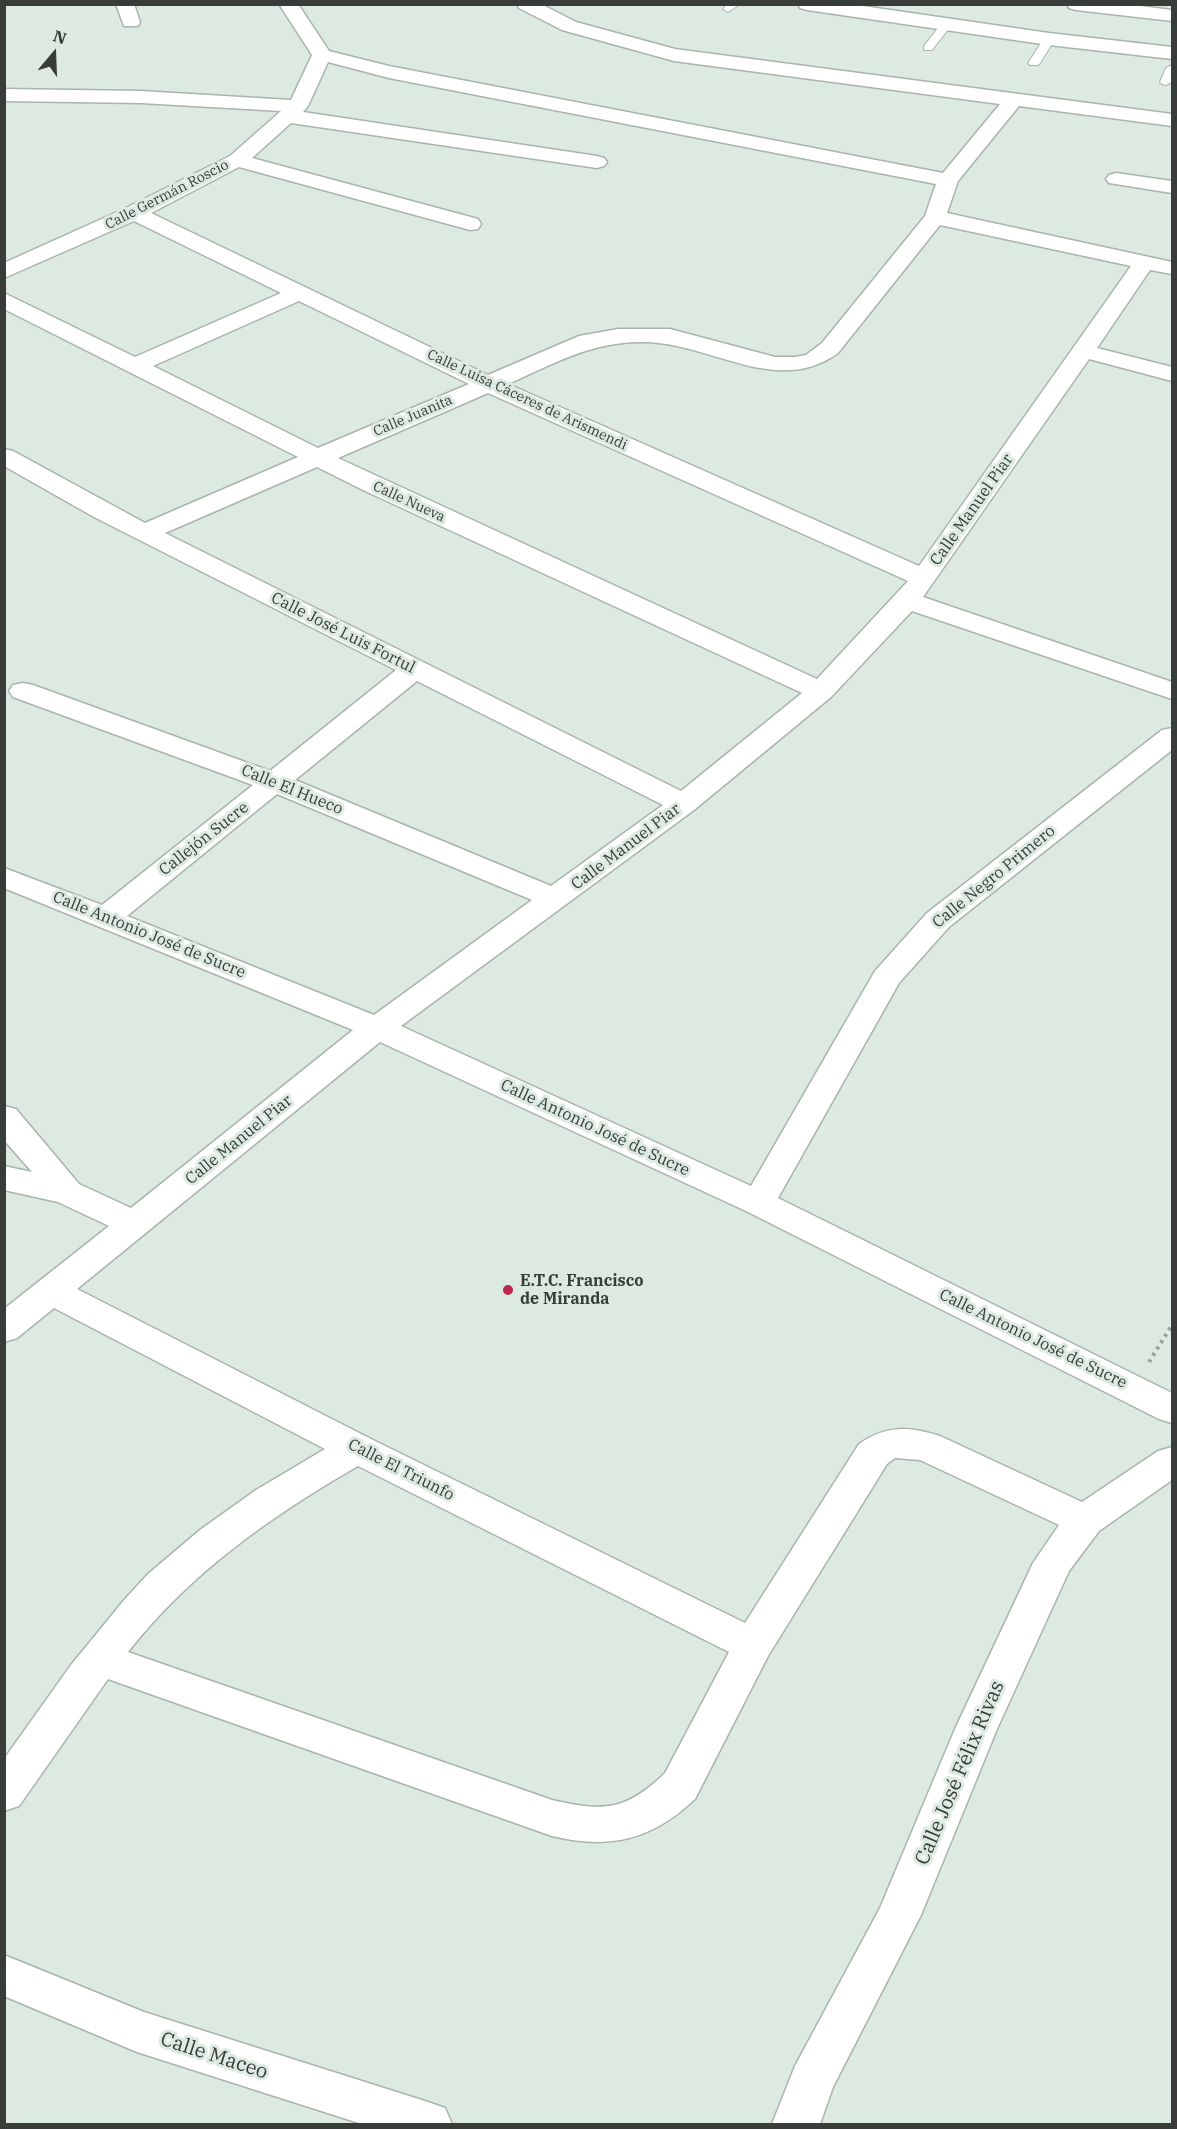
<!DOCTYPE html>
<meta charset="utf-8">
<style>
body{margin:0}
#map{position:relative;width:1177px;height:2129px;overflow:hidden;background:#ddeae2;font-family:"IBM Plex Serif",serif}
canvas{display:block}
.frame{position:absolute;inset:0;border:6px solid #383d3a;pointer-events:none}
.north{position:absolute;left:24px;top:24px;width:60px;height:60px;-webkit-text-stroke:4px #ddeae2;paint-order:stroke;rotate:19deg;font-size:16px;font-weight:700;line-height:24px;text-align:center;color:#383d3a}
.north::after{content:'';display:block;margin:auto;width:21px;height:27px;background:#383d3a;clip-path:polygon(50% 0,100% 100%,50% 72%,0 100%)}
</style>
<div id="map">
<canvas width="1177" height="2129"></canvas>
<div class="frame"></div>
<div class="north">N</div>
</div>
<script>
const g = document.querySelector('canvas').getContext('2d');
g.lineJoin = 'round';
function stroke(path, color, width, dash) { g.strokeStyle = color; g.lineWidth = width; g.lineCap = dash ? 'butt' : 'round'; g.setLineDash(dash || []); g.stroke(path); }
function fillPath(path, color) { g.fillStyle = color; g.fill(path, 'evenodd'); }
function write(font, color, halo, rows, align = 'center') {
  g.font = font + ' "IBM Plex Serif",serif'; g.lineWidth = 6; g.setLineDash([]); g.textBaseline = 'middle'; g.strokeStyle = halo; g.fillStyle = color; for (const [text, x, y, turn = 0] of rows) {
    g.save(); g.translate(x, y); g.rotate((+turn || 0) * Math.PI / 180); g.textAlign = isNaN(turn) ? turn : align; if (halo) g.strokeText(text, 0, 0); g.fillText(text, 0, 0); g.restore();
  }
}
const path = new Path2D(`
 M1149 1362 1172 1325`);
const service = new Path2D(`
 M727 4H740L728 12 723 9Z
 M946 22 952 25 950 27 932 50H924V46L942 23Z
 M1049 36 1055 39 1040 63 1038 65H1030L1028 63 1045 37Z
 M1172 65V82L1166 85 1162 84 1160 82 1166 68Z`);
const minor = new Path2D(`
 M116 4H134L140 22 138 26H124Z
 M279 4H298L329 51 389 66 943 173 1000 104 674 61 562 30 519 8 517 4H541L576 22 675 49 1172 114V126L1019 106 958 181 947 213 1172 262V274L1150 270 1097 348 1172 367V381L1089 359 923 597 1172 682V699L912 611 831 697 694 810 401 1026 751 1186 875 971 927 913 1162 730 1172 728V750L949 927 899 983 778 1198 1172 1393V1423L1159 1419 746 1211 380 1042 77 1289 371 1439 745 1623 859 1444C886 1425 909 1426 940 1436L1082 1502 1158 1451 1172 1447V1480L1099 1531 1069 1571 997 1729 921 1915 833 2087 820 2124H772L795 2066 880 1908 955 1729 1033 1563 1059 1525 920 1460 895 1458 887 1464 768 1656 695 1799C652 1840 609 1850 552 1836L108 1679 19 1806 4 1811V1759L71 1665 125 1599 148 1574 200 1530 256 1490 325 1449 54 1308 17 1338 4 1342V1309L109 1226 58 1202 4 1190V1166L32 1172 4 1140V1106L16 1109 79 1184 131 1208 353 1030 4 888V868L102 905 253 785 13 697 9 691 13 685 23 683 33 685 270 771 396 670 94 517 4 466V449L13 451 145 523 298 457 4 309V293L135 357 281 293 134 221 4 278V263L126 208 230 156 281 111 141 103 4 101V89L141 91 291 100 312 55ZM328 62 389 78 936 184 925 216 822 343 806 355 795 357H775L670 329H618L579 336 488 375 151 213 239 167 470 230 478 229 481 224 478 219 252 158 291 123 597 168 604 166 607 162 604 158 597 156 303 112 308 106ZM940 225 1131 266 919 566 508 384C553 364 591 342 641 342 709 341 776 398 838 353ZM299 301 469 384 318 448 153 366ZM488 393 908 581 817 679 338 458ZM317 467 363 490 802 693 681 791 165 533ZM417 681 663 805 551 886 295 780ZM277 794 532 900 374 1015 127 916ZM358 1466 729 1652 665 1773C626 1811 604 1812 552 1800L128 1652C190 1573 271 1516 358 1466Z
 M798 4H849L1049 33 1172 47V59L1049 45 807 10 800 8Z
 M1067 4H1124L1172 10V21L1076 10 1069 8Z
 M1116 173 1172 181V193L1109 183 1106 179 1109 175Z
 M4 1955 144 2012 428 2102 445 2108 452 2124H362L137 2052 4 1996Z`);
const markers = [
 [508,1290,6,"#ba294c"]
];
const farStreetnames = [
 ["Calle Germán Roscio",167,195,-27],
 ["Calle Luisa Cáceres de Arismendi",527,400,25],
 ["Calle Juanita",413,416,-23],
 ["Calle Nueva",409,502,25]
];
const streetNames = [
 ["Calle Manuel Piar",972,510,-55],
 ["Calle José Luis Fortul",343,633,27],
 ["Calle El Hueco",292,790,22],
 ["Callejón Sucre",204,839,-38],
 ["Calle Manuel Piar",626,847,-37],
 ["Calle Negro Primero",994,877,-39],
 ["Calle Antonio José de Sucre",149,935,22],
 ["Calle Antonio José de Sucre",595,1128,25],
 ["Calle Manuel Piar",239,1140,-39],
 ["Calle Antonio José de Sucre",1033,1339,26],
 ["Calle El Triunfo",401,1470,27]
];
const poiNames = [
 ["E.T.C. Francisco",520,1281],
 ["de Miranda",520,1299]
];
const nearStreetnames = [
 ["Calle José Félix Rivas",960,1773,-67],
 ["Calle Maceo",214,2056,18]
];
stroke(service, '#a8b4ac', 2);
stroke(minor, '#a8b4ac', 3);
stroke(path, '#98a29c', 4, [3, 4.5]);
fillPath(service, '#fff');
fillPath(minor, '#fff');
for (const [x, y, r, color] of markers) { const dot = new Path2D(); dot.arc(x, y, r, 0, 2 * Math.PI); g.fillStyle = color; g.fill(dot); stroke(dot, '#ddeae2', 2); }
write('14px', '#383d3a', '#ddeae2', farStreetnames);
write('16px', '#383d3a', '#ddeae2', streetNames);
write('bold 16px', '#383d3a', '#ddeae2', poiNames, 'left');
write('20px', '#383d3a', '#ddeae2', nearStreetnames);
</script>
